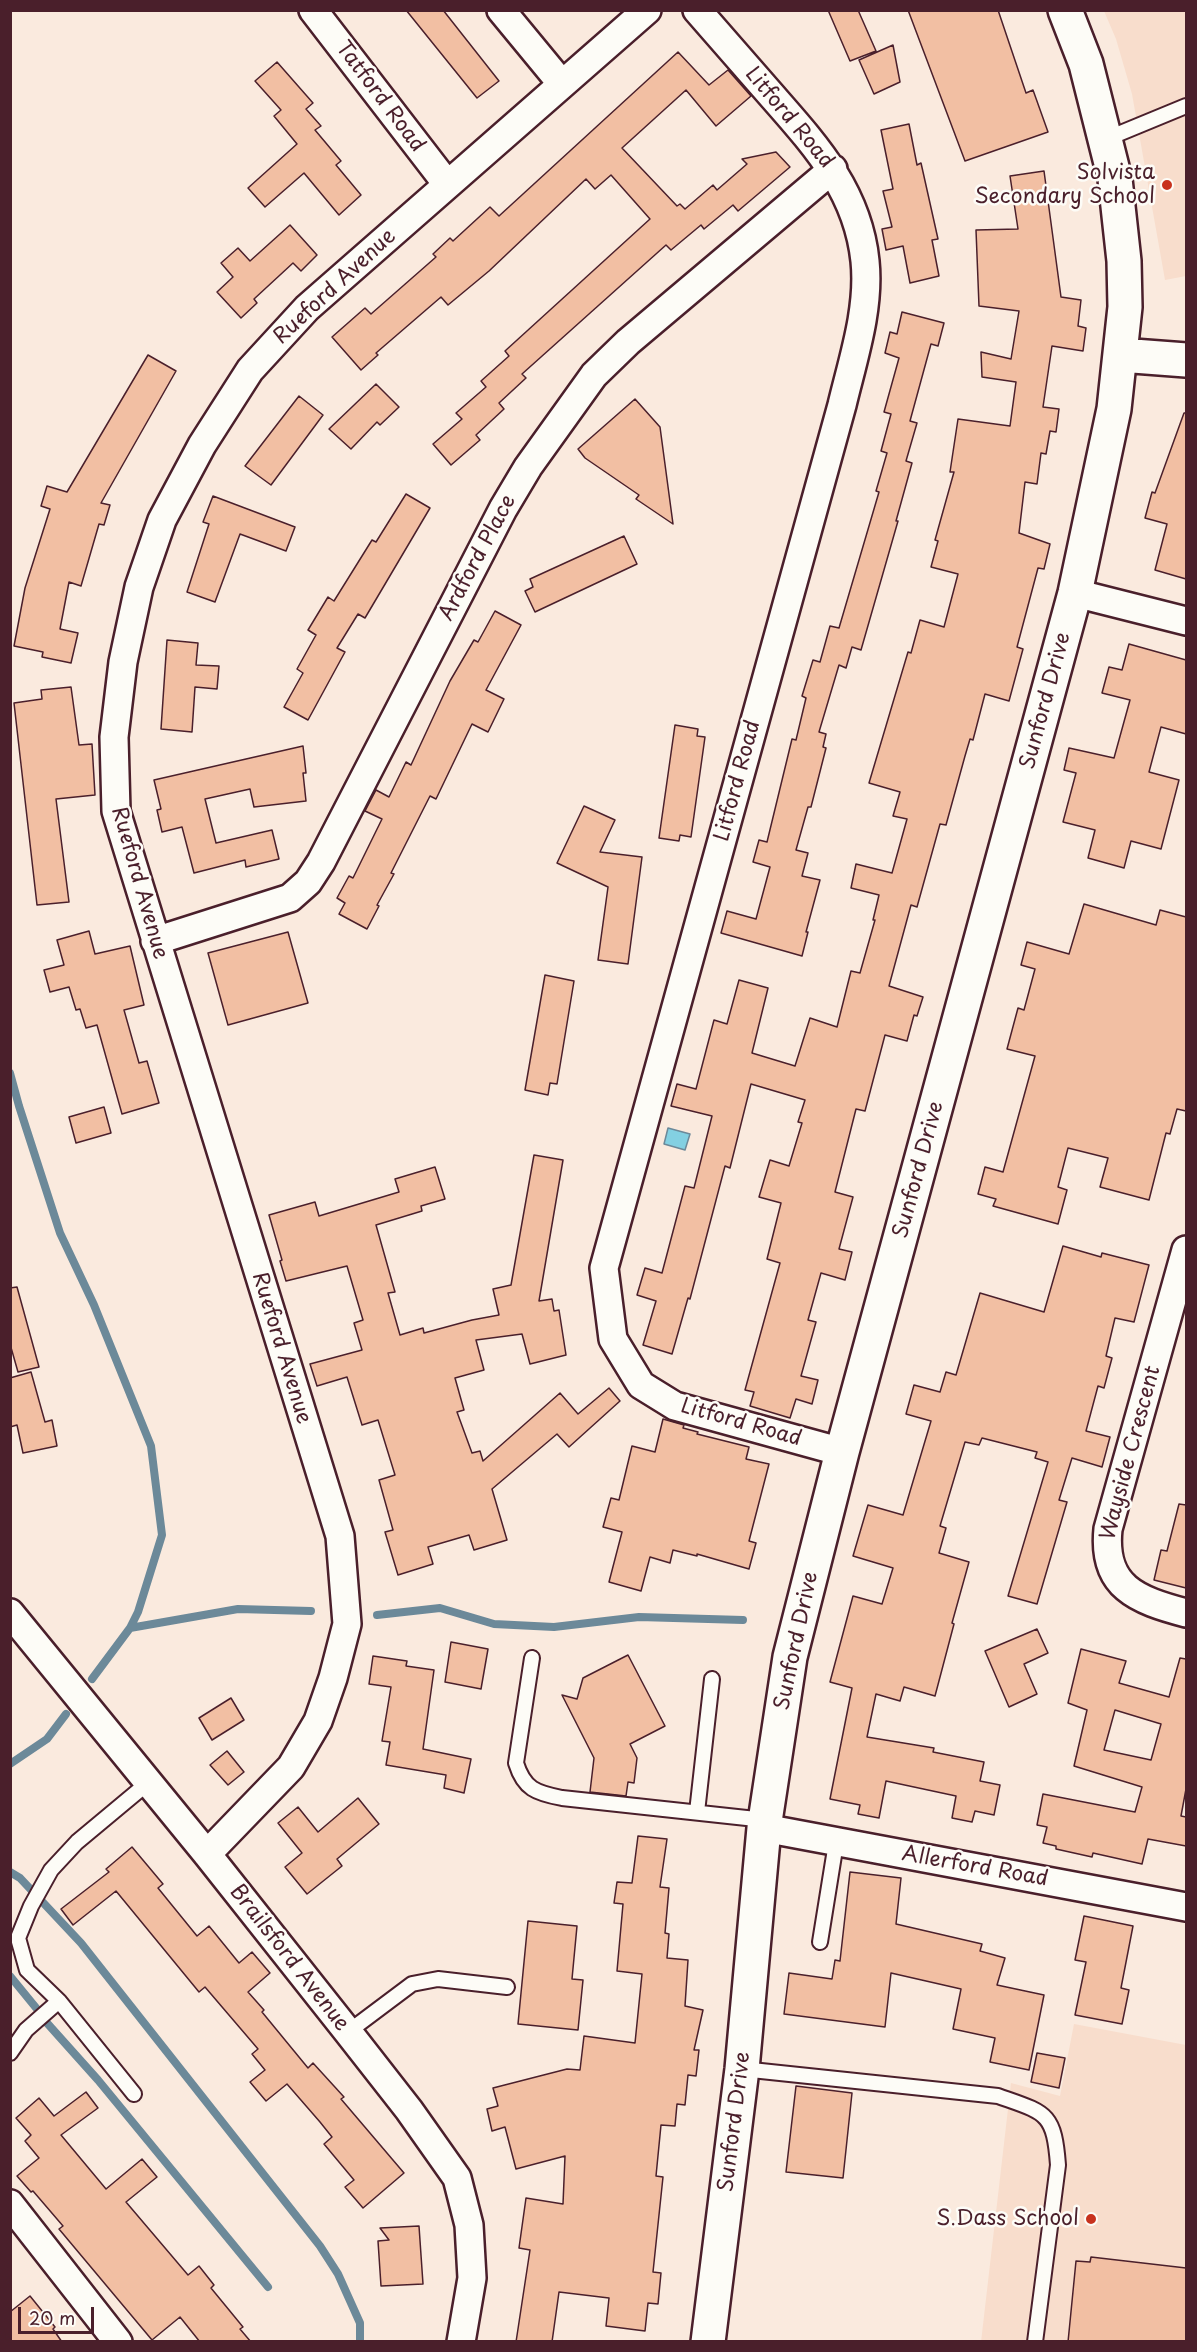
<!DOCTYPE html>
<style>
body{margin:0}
#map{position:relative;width:1197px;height:2352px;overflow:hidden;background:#faeade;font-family:"Playpen Sans",sans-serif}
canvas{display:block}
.frame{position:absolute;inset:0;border:12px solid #4a1f2b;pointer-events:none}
.scale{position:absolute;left:18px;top:2307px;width:76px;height:27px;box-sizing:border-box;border:3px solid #4a1f2b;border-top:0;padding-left:8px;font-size:18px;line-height:21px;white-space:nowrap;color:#4a1f2b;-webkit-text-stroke:4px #fdfcf7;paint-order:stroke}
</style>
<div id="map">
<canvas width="1197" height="2352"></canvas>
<div class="frame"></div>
<div class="scale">20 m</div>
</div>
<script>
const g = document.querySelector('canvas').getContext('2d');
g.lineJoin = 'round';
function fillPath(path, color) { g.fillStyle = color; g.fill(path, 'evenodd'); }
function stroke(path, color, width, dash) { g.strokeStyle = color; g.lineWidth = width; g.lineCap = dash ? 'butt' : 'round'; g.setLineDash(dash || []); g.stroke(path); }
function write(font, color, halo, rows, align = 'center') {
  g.font = font + ' "Playpen Sans",sans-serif'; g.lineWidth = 5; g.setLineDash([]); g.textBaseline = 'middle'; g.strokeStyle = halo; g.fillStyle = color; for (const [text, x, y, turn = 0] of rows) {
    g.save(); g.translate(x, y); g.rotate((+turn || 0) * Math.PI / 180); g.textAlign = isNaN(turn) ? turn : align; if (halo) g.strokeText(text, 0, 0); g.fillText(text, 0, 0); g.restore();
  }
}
const built = new Path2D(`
 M1104 11H1186V276L1165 280 1132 94 1116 39Z
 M1074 2024 1186 2045V2341L981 2342 1011 2083 1060 2096Z`);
const water = new Path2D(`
 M668 1128 690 1134 685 1150 664 1144Z`);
const stream = new Path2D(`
 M10 1073 19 1106 60 1233 94 1305 151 1446 162 1535 138 1612 130 1628
 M377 1615 440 1608 494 1624 554 1627 639 1617 743 1620
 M92 1679 130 1628 238 1609 311 1611
 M10 1764 47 1739 66 1714
 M10 1872 20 1878 81 1943 320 2246 338 2274 360 2323V2342
 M10 1976 37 2009
 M47 2023 98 2080 268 2287`);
const building = new Path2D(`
 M406 10H443L499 81 477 98Z
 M828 10H858L876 51 850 61Z
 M908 10H998L1026 93 1033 90 1048 132 965 161Z
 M893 45 900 82 874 94 859 60Z
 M678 52 709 85 728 70 751 96 716 126 686 90 622 148 677 206 680 204 685 209 713 185 717 190 747 164 742 159 776 152 790 167 738 211 733 205 704 229 701 225 671 250 666 245 522 374 526 378 499 403 504 409 476 435 480 440 451 465 433 444 462 419 456 413 486 387 481 381 509 356 505 351 650 219 611 175 595 189 586 179 489 271 448 305 441 297 376 353 378 355 361 370 332 337 365 308 371 314 436 257 433 254 450 238 453 241 490 207 499 216Z
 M277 62 313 103 306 109 321 126 315 130 341 161 336 165 361 195 339 215 304 173 265 207 248 188 297 144 274 116 281 110 255 81Z
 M909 124 917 165 921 163 938 239 932 240 939 276 910 283 903 246 886 250 882 229 892 227 883 191 893 189 881 130Z
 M1044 171 1061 297 1081 300 1078 326 1086 328 1083 351 1052 346 1043 407 1059 409 1056 432 1050 431 1046 454 1041 453 1037 484 1025 482 1019 533 1050 544 1044 569 1038 568 1017 647 1023 649 1009 701 985 694 973 740 970 739 965 756 946 825 940 824 917 907 911 905 889 986 923 997 917 1016 914 1015 907 1041 885 1035 865 1111 856 1109 835 1192 853 1197 839 1249 852 1252 845 1280 821 1273 808 1320 816 1322 801 1376 818 1380 812 1404 796 1399 790 1418 750 1406 754 1392 745 1390 780 1263 767 1259 781 1203 759 1197 770 1160 789 1166 802 1123 798 1122 805 1100 751 1084 730 1168 725 1166 690 1299 688 1298 672 1354 643 1345 656 1301 637 1295 645 1268 662 1273 685 1186 694 1188 712 1116 671 1106 677 1084 696 1089 714 1020 727 1024 739 980 768 988 752 1053 795 1066 810 1018 837 1027 851 971 860 973 875 920H873L879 895 851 888 856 864 892 873 907 819 893 816 900 792 869 783 908 652 911 653 920 620 944 627 958 574 931 567 938 541 935 540 954 472H950L958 419 1010 426 1016 382 982 377 981 352 1011 359 1019 311 979 306 976 230 1018 229 1010 176Z
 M290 225 317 255 301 271 293 263 254 299 257 303 241 318 217 292 233 277 221 263 238 248 250 261Z
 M902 312 944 323 938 346 931 344 910 421 917 423 906 461 912 463 896 521H898L861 650 852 647 846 668 839 665 819 732 826 734 823 747 826 748 811 807H808L796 850 808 853 802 876 820 880 806 932H808L802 956 721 933 727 911 756 919 770 867 753 862 759 840 767 842 792 739 796 740 806 698 802 696 813 660 820 662 830 626 839 628 879 492 876 491 887 453 881 451 891 414 884 412 899 358 885 353 890 332 897 334Z
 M148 355 176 371 101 503 110 505 104 525 99 524 81 586 69 582 60 629 78 633 71 663 42 657 43 652 14 646 25 588 50 509 41 506 47 486 67 492Z
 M376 384 399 407 380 425 377 422 351 449 329 429Z
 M299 396 323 415 271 485 245 466Z
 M635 399 660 427 673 524 636 499 639 495 585 458 578 449Z
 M1184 413H1186V579L1155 570 1167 524 1145 518 1152 492 1155 493Z
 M406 494 430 508 365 618 358 614 337 648 345 652 308 720 284 707 303 673 297 669 316 635 308 630 328 597 334 601 372 540 376 542Z
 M213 496 295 527 286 551 240 534 215 602 187 592 209 524 203 522Z
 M624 536 637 564 535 612 525 591 533 587 530 579Z
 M495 611 521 625 486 690 504 699 488 732 472 724 436 799 430 796 391 873 394 874 377 905 379 906 367 929 339 914 345 903 337 898 349 876 353 878 382 819 365 811 376 790 389 797 406 762 411 765 450 681 474 640 478 642Z
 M167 640 198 643 196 665 219 666 217 689 195 687 192 732 161 729Z
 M1129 644 1186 660V734L1161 727 1149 772 1179 780 1161 849 1131 841 1124 868 1088 858 1095 830 1063 822 1076 773 1064 770 1069 748 1114 758 1130 700 1102 693 1109 667 1122 670Z
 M71 687 79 745 92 744 95 795 56 799 69 902 37 905 14 703 42 699 41 690Z
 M675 725 698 729 697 736 705 737 691 837 680 835 679 841 659 838Z
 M303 746 306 773H303L306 801 254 807 250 789 205 799 216 843 272 830 279 859 246 867 245 860 194 873 182 827 162 832 157 810 161 809 154 780Z
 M584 806 615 820 600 852 642 857 628 964 598 960 608 887 557 863Z
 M1084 904 1156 925 1160 910 1186 917V1111L1177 1109 1170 1134 1166 1133 1149 1200 1100 1187 1108 1158 1068 1148 1058 1187 1067 1190 1058 1224 993 1206 996 1199 978 1194 985 1167 1003 1172 1035 1056 1007 1049 1018 1008 1024 1010 1035 969 1021 965 1027 942 1069 954Z
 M89 931 95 954 130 946 144 1005 124 1010 139 1063 147 1061 159 1103 122 1114 97 1025 86 1028 80 1009 76 1010 69 987 50 992 44 970 64 965 57 940Z
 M288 932 308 1003 228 1025 208 953Z
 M545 975 574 981 557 1084 550 1083 548 1095 525 1090Z
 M104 1107 111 1133 76 1143 69 1117Z
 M534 1155 563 1160 539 1301 552 1299 554 1311 559 1310 566 1355 530 1364 522 1334 476 1340 484 1370 455 1378 464 1410 457 1412 472 1453 480 1451 483 1461 560 1393 578 1414 609 1388 620 1401 569 1447 557 1434 492 1489 507 1540 474 1550 469 1535 428 1547 433 1564 398 1575 385 1532 393 1530 379 1480 395 1475 378 1420 362 1425 347 1377 317 1386 310 1364 362 1350 354 1323 363 1320 347 1266 286 1281 280 1261 282 1260 269 1215 315 1202 319 1216 399 1192 395 1179 435 1167 445 1199 421 1206 422 1211 376 1225 395 1292 388 1293 400 1335 423 1328 424 1333 472 1320 499 1315 493 1289 511 1285Z
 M1063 1246 1101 1257 1102 1253 1149 1265 1134 1322 1115 1318 1106 1356 1112 1358 1104 1388 1098 1386 1086 1431 1110 1437 1102 1467 1072 1458 1059 1500 1067 1502 1037 1604 1008 1596 1048 1462 1035 1458 1037 1452 982 1438 979 1445 965 1442 940 1526 946 1528 939 1553 969 1562 952 1623 954 1624 935 1696 904 1687 900 1701 876 1694 867 1737 934 1748 933 1752 984 1762 980 1781 1000 1785 994 1815 975 1811 972 1822 952 1818 956 1796 886 1781 879 1818 858 1814 860 1805 830 1799 852 1688 830 1682 853 1596 882 1604 893 1568 853 1556 868 1505 903 1515 931 1421 906 1414 914 1385 940 1392 946 1372 956 1375 980 1293 1044 1312Z
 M17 1287 39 1367 18 1372 10 1344V1288Z
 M31 1372 45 1422 52 1420 57 1446 23 1453 17 1425 10 1427V1378Z
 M663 1419 684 1425 683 1428 698 1432 697 1434 749 1447 746 1459 769 1464 749 1541 756 1543 749 1569 697 1554V1556L673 1550 670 1563 650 1557 641 1591 609 1582 622 1532 603 1527 611 1498 619 1500 632 1446 655 1452Z
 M1179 1504 1186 1505V1588L1154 1580 1161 1550 1167 1551Z
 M1037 1629 1048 1653 1024 1664 1037 1694 1009 1707 985 1651Z
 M451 1642 488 1649 481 1689 445 1682Z
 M1081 1649 1126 1661 1119 1683 1169 1697 1180 1658 1186 1659V1789L1181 1816 1186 1817V1846L1148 1839 1142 1864 1093 1853 1092 1857 1056 1849V1846L1043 1843 1047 1827 1037 1825 1043 1794 1135 1812 1142 1787 1074 1766 1087 1710 1068 1703ZM1115 1710 1161 1724 1151 1760 1104 1750Z
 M628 1655 665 1726 630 1744 637 1758 634 1783 628 1782 626 1796 590 1792 594 1758 562 1695 577 1699 583 1678Z
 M373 1656 407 1661 406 1666 434 1670 423 1749 471 1759 464 1793 444 1788 446 1775 386 1765 390 1742 382 1741 391 1687 369 1684Z
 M231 1698 244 1720 212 1740 199 1718Z
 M227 1751 244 1772 228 1785 210 1765Z
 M358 1798 379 1824 337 1859 342 1866 307 1894 285 1867 302 1853 278 1823 298 1807 318 1832Z
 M638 1836 667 1839 660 1887 669 1888 665 1933 669 1934 667 1958 688 1960 685 2006 703 2010 694 2050H699L696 2076 688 2075 685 2105 677 2104 675 2126 661 2125 656 2176 663 2177 653 2272 661 2273 658 2304 648 2303 645 2331 606 2326 609 2298 559 2292 552 2342H516L530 2250 519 2248 526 2198 563 2204 565 2156 516 2169 505 2127 492 2131 487 2109 498 2106 493 2088 567 2069 580 2070 584 2036 635 2043 642 1974 617 1971 623 1904 614 1903 617 1882 632 1883Z
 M132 1847 163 1884 158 1888 197 1936 209 1926 239 1963 252 1952 270 1973 248 1992 264 2010 262 2012 308 2068 313 2063 344 2097 341 2099 404 2173 363 2208 345 2187 354 2180 324 2144 332 2137 320 2122 287 2084 266 2101 250 2082 265 2070 252 2054 258 2049 205 1987 199 1992 116 1891 73 1925 61 1909 109 1872 106 1869Z
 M850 1872 901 1878 896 1924 982 1944 980 1951 1005 1958 997 1985 1044 1995 1029 2070 990 2062 995 2038 953 2029 961 1989 891 1973 885 2027 784 2014 789 1973 832 1979 835 1960 840 1961Z
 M1084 1916 1133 1926 1121 1988 1129 1990 1122 2024 1075 2015 1086 1962 1075 1960Z
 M528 1921 577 1926 572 1979 583 1980 578 2030 518 2024Z
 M1037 2053 1065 2058 1059 2088 1031 2082Z
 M796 2086 852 2093 843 2178 786 2172Z
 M86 2092 98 2108 61 2135 106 2189 142 2159 157 2177 126 2202 188 2275 199 2266 214 2285 211 2288 243 2327 240 2329 251 2342H200L180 2317 152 2340 59 2229 63 2226 33 2191 31 2192 17 2176 39 2158 25 2141 31 2135 16 2118 39 2098 54 2116Z
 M419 2226 423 2284 381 2286 378 2241 389 2240 380 2228Z
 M1091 2257 1186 2268V2342H1068L1076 2261 1090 2262Z
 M30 2296 55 2327 53 2329 62 2342H10V2312Z`);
const service = new Path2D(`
 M1106 139 1186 106
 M532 1658 516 1763C524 1789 536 1793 562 1798L765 1820
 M697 1812 712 1679
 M820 1942 836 1843
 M348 2032 412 1984 438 1979 507 1987
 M10 2053 26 2030 59 2001
 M742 2069 998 2096C1046 2113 1054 2112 1058 2165L1035 2342
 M134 2094 59 2001 27 1970 18 1938 31 1906 51 1870 77 1842 149 1782`);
const minor = new Path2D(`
 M313 10 447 184
 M501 10 562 84
 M697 10C722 39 748 68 773 97 816 146 858 192 865 261 870 309 853 359 842 405L604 1268 613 1339 641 1385 675 1406 842 1452
 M1075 593 1186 621
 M155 941 290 898 308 882 321 862 503 509 528 467 594 375 628 342 833 169
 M1186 1250 1108 1529C1102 1587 1137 1600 1186 1613
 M10 1613 207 1854 348 2032 409 2110 457 2178 469 2225 472 2278 461 2342
 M764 1828 1186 1907
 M207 1854 291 1767 318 1721 333 1678 347 1624 340 1536 116 811 114 737 123 662 139 587 162 520 202 445 250 370 307 308 647 10
 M10 2204 118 2342`);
const tertiary = new Path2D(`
 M1120 355 1186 360
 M708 2342 742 2069 764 1828 790 1657 842 1452 1075 593 1114 409 1125 307 1124 261 1115 179 1086 64 1065 10`);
const markers = [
 [1167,185,6,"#c8321e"],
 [1091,2219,6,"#c8321e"]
];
const streetNames = [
 ["Tatford Road",380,97,53],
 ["Litford Road",789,118,50],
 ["Rueford Avenue",335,287,-43],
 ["Ardford Place",478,558,-62],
 ["Sunford Drive",1046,701,-75],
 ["Litford Road",738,781,-75],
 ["Rueford Avenue",139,883,74],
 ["Sunford Drive",919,1170,-75],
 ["Rueford Avenue",281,1348,73],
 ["Litford Road",741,1423,16],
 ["Wayside Crescent",1131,1453,-75],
 ["Sunford Drive",797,1641,-78],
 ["Allerford Road",975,1867,10],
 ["Brailsford Avenue",289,1958,52],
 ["Sunford Drive",735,2122,-83]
];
const poiNames = [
 ["Solvista",1155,173],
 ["Secondary School",1155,197],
 ["S.Dass School",1079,2219]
];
fillPath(built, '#f8ddcc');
fillPath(water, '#83d0e2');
stroke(water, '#6c8999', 1.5);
stroke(stream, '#6c8999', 8);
fillPath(building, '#f2bfa3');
stroke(building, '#4a1f2b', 1.5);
stroke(service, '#4a1f2b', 18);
stroke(minor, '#4a1f2b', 32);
stroke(tertiary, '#4a1f2b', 38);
stroke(service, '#fdfcf7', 14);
stroke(minor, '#fdfcf7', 27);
stroke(tertiary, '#fdfcf7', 33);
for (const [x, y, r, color] of markers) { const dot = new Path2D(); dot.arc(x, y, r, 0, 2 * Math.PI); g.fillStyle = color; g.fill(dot); stroke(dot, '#fdfcf7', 2); }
write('21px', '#4a1f2b', '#fdfcf7', streetNames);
write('21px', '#4a1f2b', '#fdfcf7', poiNames, 'right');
</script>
